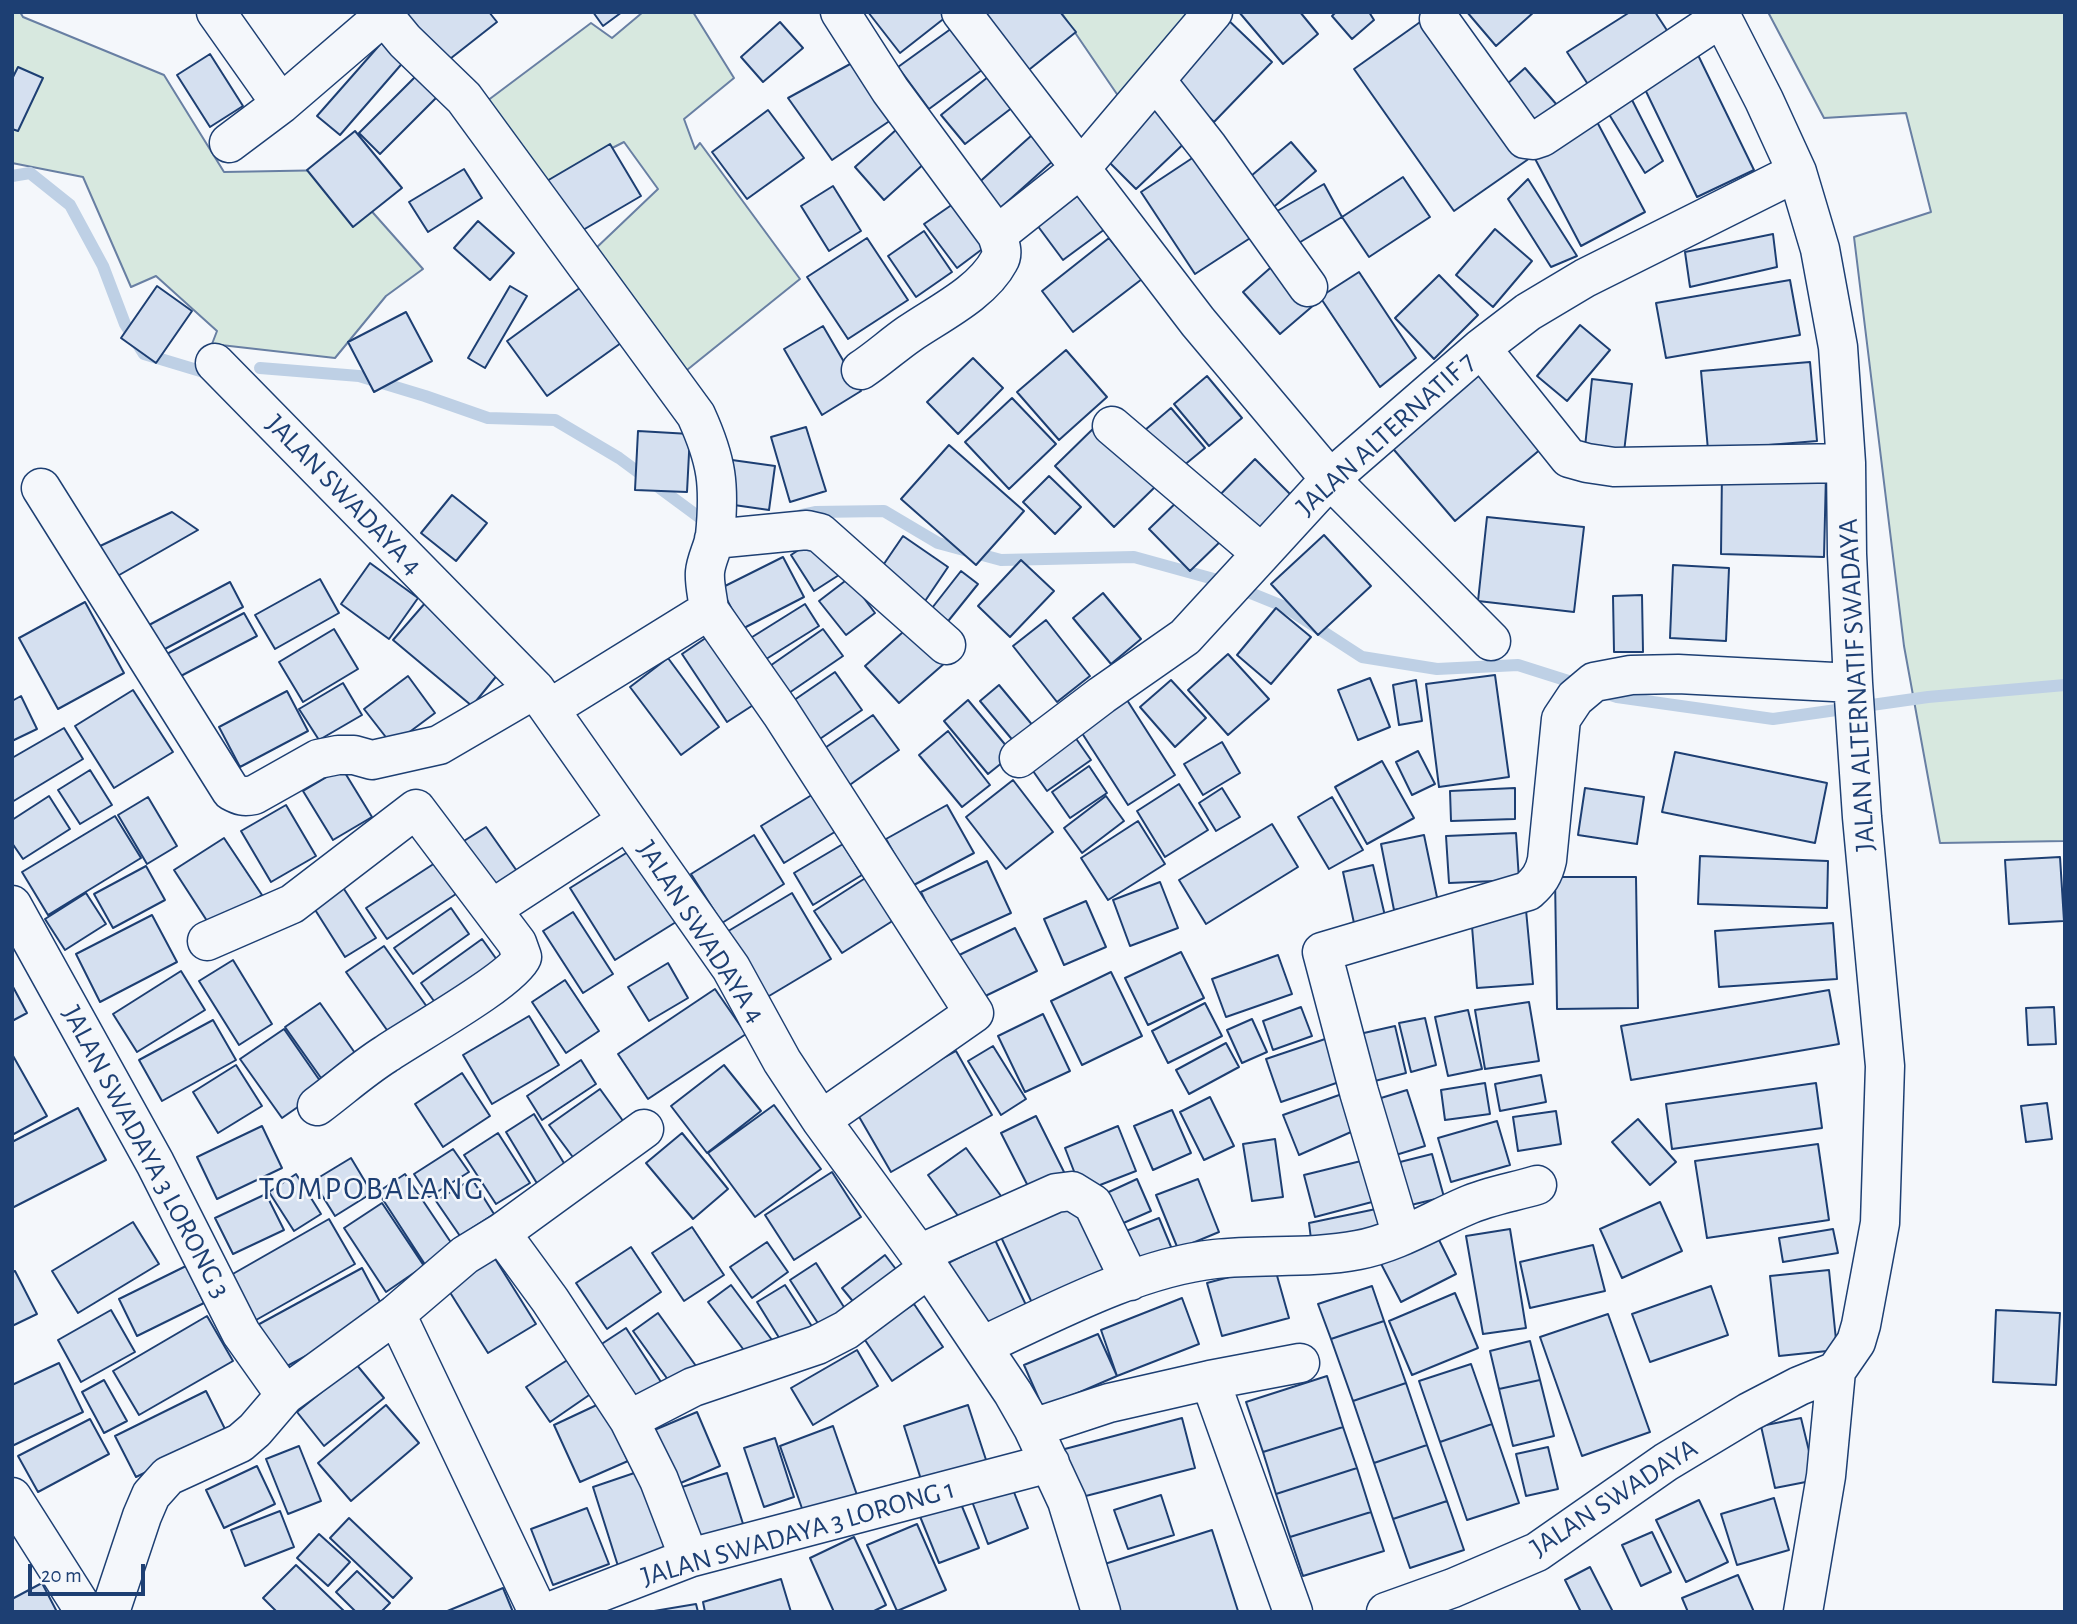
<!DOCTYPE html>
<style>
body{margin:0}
#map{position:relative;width:2077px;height:1624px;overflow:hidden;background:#f4f7fb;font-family:"Alegreya Sans",sans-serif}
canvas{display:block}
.frame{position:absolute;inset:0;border:14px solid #1d3f73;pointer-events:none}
.scale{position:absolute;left:28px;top:1564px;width:117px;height:32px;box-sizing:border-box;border:4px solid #1d3f73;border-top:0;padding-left:9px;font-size:21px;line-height:24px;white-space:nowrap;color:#1d3f73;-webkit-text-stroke:5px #f4f7fb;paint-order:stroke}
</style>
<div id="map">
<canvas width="2077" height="1624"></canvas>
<div class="frame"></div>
<div class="scale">20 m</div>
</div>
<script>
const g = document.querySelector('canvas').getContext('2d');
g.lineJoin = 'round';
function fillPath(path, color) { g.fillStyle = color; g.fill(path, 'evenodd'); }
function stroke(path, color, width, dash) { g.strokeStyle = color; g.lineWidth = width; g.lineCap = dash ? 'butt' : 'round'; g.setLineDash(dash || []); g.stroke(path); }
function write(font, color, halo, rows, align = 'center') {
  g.font = font + ' "Alegreya Sans",sans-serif'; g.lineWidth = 5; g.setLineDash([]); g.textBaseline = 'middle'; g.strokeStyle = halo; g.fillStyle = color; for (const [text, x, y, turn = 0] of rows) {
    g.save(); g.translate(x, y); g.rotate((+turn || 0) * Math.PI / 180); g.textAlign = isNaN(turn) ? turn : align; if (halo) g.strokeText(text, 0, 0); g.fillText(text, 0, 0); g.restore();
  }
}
const green = new Path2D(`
 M12 12H20L23 17 164 75 224 172 335 170 423 269 386 296 335 358 212 344 217 331 156 276 131 287 83 177 12 163Z
 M643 12H693L734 78 684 119 695 149 700 143 800 279 682 374 594 250 658 189 624 142 540 185 479 107 591 23 612 38Z
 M1061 12H1198L1123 103Z
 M1768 12H2065V841L1940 843 1904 646 1854 237 1931 212 1906 113 1824 118Z`);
const stream = new Path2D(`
 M12 176 30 173 70 205 103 266 125 324 144 354 207 373
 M260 368 359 376 425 396 488 418 555 420 619 458 707 523 711 524
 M801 515 815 512 884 511 938 543 1001 560 1134 557 1221 581 1285 607 1362 657 1437 669 1518 665 1581 685
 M1605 693 1617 697 1773 719 1928 697 2065 685`);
const building = new Path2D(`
 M401 12H489L497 22 441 66Z
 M593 12H622L603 26Z
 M868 12H951V13L900 53Z
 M968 12H1060L1076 32 1020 77Z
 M1239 12H1300L1318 34 1283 64Z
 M1336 12H1369L1374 20 1352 39 1332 16Z
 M1467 12H1534L1496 46Z
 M1630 12H1655L1672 38 1591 89 1567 52Z
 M1430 15 1530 158 1454 211 1354 69Z
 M1224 16 1272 62 1214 122 1166 75Z
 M780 22 803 48 763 82 741 57Z
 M959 23 990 64 929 109 898 67Z
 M384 40 406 59 340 135 317 116Z
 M1697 53 1754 170 1697 197 1641 81Z
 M210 54 243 106 210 127 177 75Z
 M852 63 891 120 832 160 788 98Z
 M18 67 43 78 18 131 12 129V79Z
 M1525 68 1557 105 1529 130 1497 93Z
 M419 73 440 94 380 154 359 133Z
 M988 77 1013 107 965 144 941 115Z
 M1630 96 1663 161 1645 173 1607 111Z
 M1157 97 1193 135 1136 189 1099 152Z
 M768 110 804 158 747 199 712 152Z
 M1596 120 1645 212 1581 246 1532 153Z
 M897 129 927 161 884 200 855 167Z
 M355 131 402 188 353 227 307 170Z
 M1032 135 1054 160 997 211 975 186Z
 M1291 142 1316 171 1269 211 1244 182Z
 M610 144 641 196 571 237 540 185Z
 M1206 149 1261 231 1195 274 1141 192Z
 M464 169 482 198 428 232 409 202Z
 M1403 177 1430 217 1369 257 1342 217Z
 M1528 179 1577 256 1551 267 1508 199Z
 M1324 184 1342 217 1292 247 1272 214Z
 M833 186 861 231 829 251 801 206Z
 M1080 194 1105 229 1063 260 1037 225Z
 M953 204 985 247 957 268 924 224Z
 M478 221 514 253 490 280 454 248Z
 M1495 229 1532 261 1493 307 1456 275Z
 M924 231 952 272 916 297 888 256Z
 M1773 234 1777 267 1690 287 1685 252Z
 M867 238 908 300 848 339 807 277Z
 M1109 238 1142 279 1073 332 1042 291Z
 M1277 262 1315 304 1280 334 1243 292Z
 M1359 272 1416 358 1380 387 1320 297Z
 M1439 275 1478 315 1434 359 1395 318Z
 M1790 280 1800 335 1666 358 1656 303Z
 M157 286 192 311 156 363 121 338Z
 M510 286 527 296 485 368 468 358Z
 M581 287 621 343 547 396 507 341Z
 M406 312 432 361 374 392 348 342Z
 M1580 325 1610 350 1567 401 1537 376Z
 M823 326 861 391 822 415 784 349Z
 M1066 350 1107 397 1059 440 1017 392Z
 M973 358 1003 388 958 434 927 402Z
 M1477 358 1548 443 1455 521 1383 437Z
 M1810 362 1817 441 1708 450 1701 371Z
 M1207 376 1242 418 1209 446 1174 404Z
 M1592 379 1632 384 1624 452 1585 447Z
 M1012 398 1056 444 1009 489 965 442Z
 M1171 408 1205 448 1171 476 1138 436Z
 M1099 423 1158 484 1114 527 1055 466Z
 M806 427 826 491 790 502 771 437Z
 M638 431 690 434 687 492 635 490Z
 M949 445 1024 511 976 565 901 499Z
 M1255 459 1292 496 1248 540 1211 504Z
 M732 460 775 466 769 510 727 504Z
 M1722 471 1826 474 1824 557 1721 554Z
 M1049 476 1081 507 1055 534 1023 502Z
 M1185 494 1225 537 1190 571 1149 529Z
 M452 495 487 523 456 561 421 533Z
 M172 512 198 530 114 578 98 547Z
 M1487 517 1584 527 1574 612 1478 601Z
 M1324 535 1371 586 1318 635 1271 584Z
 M903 536 948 567 919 610 873 580Z
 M815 539 839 575 814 591 791 555Z
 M783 557 804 597 742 629 721 588Z
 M1021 560 1054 591 1010 637 978 606Z
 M370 563 418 598 389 639 341 604Z
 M1673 565 1729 568 1726 641 1670 638Z
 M961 571 978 584 941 630 925 617Z
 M849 578 875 613 846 635 819 601Z
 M320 579 339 613 275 649 255 615Z
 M230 582 243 607 163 650 149 625Z
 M1103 593 1141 639 1111 664 1073 618Z
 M1642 595 1643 652H1614L1613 596Z
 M85 602 124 673 58 709 19 638Z
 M426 602 503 668 472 706 393 640Z
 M805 604 819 626 763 661 749 639Z
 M1276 608 1311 637 1271 684 1237 655Z
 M244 613 257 636 177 678 165 655Z
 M1046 620 1090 676 1057 702 1013 646Z
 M912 624 946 662 899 703 865 666Z
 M334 629 358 669 303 702 279 662Z
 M823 629 843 656 786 695 767 668Z
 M716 631 761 700 727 722 682 654Z
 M1228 654 1269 699 1228 735 1188 690Z
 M668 658 719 727 681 755 630 687Z
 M835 672 862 710 814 743 787 705Z
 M1495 675 1509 777 1439 787 1426 684Z
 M408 676 435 713 392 745 364 709Z
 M1370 678 1390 727 1358 740 1338 690Z
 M1171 680 1206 718 1175 747 1140 707Z
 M1416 680 1422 721 1399 725 1393 685Z
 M343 683 362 715 319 740 299 709Z
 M999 685 1034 727 1015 743 980 701Z
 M133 690 173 752 114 788 75 726Z
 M287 691 308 731 240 767 219 727Z
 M21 696 37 729 12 741V701Z
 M968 700 1013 754 988 774 944 721Z
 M1127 700 1175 775 1128 805 1080 730Z
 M873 715 899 750 844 789 819 752Z
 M64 728 83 759 12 802V758Z
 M1070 730 1091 760 1047 791 1026 761Z
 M948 731 990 785 962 807 919 755Z
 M1222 742 1240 773 1203 795 1184 764Z
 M1418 751 1435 784 1412 795 1396 762Z
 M1675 752 1827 783 1815 843 1662 812Z
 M1382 761 1414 818 1367 844 1335 787Z
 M1089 766 1107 793 1070 818 1052 792Z
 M342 768 372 817 333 840 303 791Z
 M90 770 112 805 80 824 58 790Z
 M1013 780 1053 832 1006 869 966 817Z
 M1179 784 1208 830 1165 857 1137 811Z
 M1222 788 1240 817 1216 831 1199 803Z
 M1515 788V819L1451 821 1450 791Z
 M1585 788 1644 797 1637 844 1578 835Z
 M815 793 838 830 784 863 761 826Z
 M49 796 70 829 23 859 12 843V820Z
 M1106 796 1124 821 1082 853 1064 828Z
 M148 797 177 846 147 864 118 815Z
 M1332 797 1363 850 1329 869 1298 817Z
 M286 805 316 856 271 882 241 831Z
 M947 805 974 853 912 886 886 839Z
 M115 816 141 858 48 915 22 872Z
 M1138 821 1165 864 1108 900 1081 858Z
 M1272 824 1298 867 1206 924 1179 880Z
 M486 827 519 874 485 900 456 846Z
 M1516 833 1519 880 1449 883 1446 836Z
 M754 835 784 884 722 923 691 874Z
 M1424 835 1438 902 1394 910 1381 844Z
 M224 838 262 895 211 927 174 870Z
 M843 844 862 875 813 905 794 873Z
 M631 850 676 922 615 960 570 888Z
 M1700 856 1828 861 1827 908 1698 904Z
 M2060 857 2064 921 2009 924 2005 860Z
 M987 861 1011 913 945 943 921 892Z
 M435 863 456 894 387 939 366 908Z
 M1373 865 1385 916 1354 923 1343 872Z
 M146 866 165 900 113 928 94 894Z
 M867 877 894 920 842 953 814 911Z
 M1555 877H1636L1638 1008 1557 1009Z
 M1160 882 1178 928 1130 946 1113 900Z
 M342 886 376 938 345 957 312 905Z
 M86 893 106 924 65 950 45 919Z
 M792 893 831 959 764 999 725 933Z
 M1086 901 1106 947 1064 965 1044 919Z
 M451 908 469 934 413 974 394 948Z
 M1526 910 1533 984 1477 988 1471 914Z
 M573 912 613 974 583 993 543 931Z
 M152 915 177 962 100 1002 76 954Z
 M1833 923 1837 979 1719 987 1715 931Z
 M1015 928 1037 971 975 1001 953 958Z
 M482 939 505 971 444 1015 421 983Z
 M384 946 432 1014 394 1040 346 972Z
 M1181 952 1204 998 1148 1025 1125 978Z
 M1278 955 1292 994 1226 1017 1212 979Z
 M233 960 272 1024 239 1045 199 981Z
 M668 963 688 998 649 1021 628 987Z
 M181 971 205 1010 137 1052 113 1014Z
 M1111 972 1142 1036 1082 1065 1051 1001Z
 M565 980 599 1031 566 1053 532 1002Z
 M12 985 27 1013 12 1021Z
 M715 989 746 1034 648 1099 618 1054Z
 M1829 990 1839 1044 1631 1080 1621 1026Z
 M1529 1002 1539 1061 1485 1069 1475 1010Z
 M320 1003 355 1053 321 1078 285 1027Z
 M1205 1003 1222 1036 1168 1063 1152 1031Z
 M1301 1007 1312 1036 1273 1050 1263 1021Z
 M2054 1007 2056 1044 2028 1045 2026 1008Z
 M1468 1010 1482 1069 1448 1076 1435 1017Z
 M1043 1014 1070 1071 1025 1092 998 1036Z
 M529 1016 559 1065 492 1104 463 1055Z
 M1425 1018 1436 1065 1411 1072 1399 1023Z
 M1252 1019 1267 1052 1242 1063 1227 1030Z
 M213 1020 236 1060 162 1101 139 1060Z
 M1395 1026 1406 1073 1367 1083 1355 1035Z
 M284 1029 325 1088 282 1118 240 1059Z
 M1331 1037 1345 1080 1281 1102 1266 1059Z
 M1226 1043 1239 1067 1189 1094 1176 1070Z
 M993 1046 1026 1099 1001 1115 968 1061Z
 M956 1051 992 1115 891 1172 854 1108Z
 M12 1054 47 1116 12 1135Z
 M581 1060 596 1084 542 1120 527 1096Z
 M236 1065 262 1106 218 1133 193 1092Z
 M724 1065 761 1111 707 1153 671 1106Z
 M462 1073 490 1116 443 1147 415 1104Z
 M1541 1075 1546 1102 1500 1111 1495 1084Z
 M1485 1083 1490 1114 1445 1120 1441 1090Z
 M1816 1083 1822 1128 1672 1149 1666 1104Z
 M600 1089 626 1125 575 1160 549 1125Z
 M1407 1090 1425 1146 1386 1158 1368 1102Z
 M1342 1094 1351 1132 1299 1155 1283 1115Z
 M1210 1097 1234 1146 1204 1160 1180 1112Z
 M2047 1103 2052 1139 2026 1142 2021 1106Z
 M774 1105 821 1169 755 1217 708 1153Z
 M78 1108 106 1160 12 1208V1142Z
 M1172 1110 1191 1153 1153 1170 1134 1126Z
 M1556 1111 1561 1144 1518 1151 1513 1117Z
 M534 1114 570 1173 541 1190 506 1132Z
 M1036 1116 1065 1174 1031 1192 1001 1133Z
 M1638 1119 1676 1162 1650 1185 1612 1142Z
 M1497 1121 1510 1165 1451 1182 1438 1138Z
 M262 1126 282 1168 217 1199 197 1157Z
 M1118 1126 1136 1171 1082 1192 1065 1148Z
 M498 1133 530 1183 496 1204 464 1155Z
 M682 1133 728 1189 693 1219 646 1163Z
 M1275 1139 1283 1197 1252 1201 1243 1144Z
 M1818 1144 1829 1220 1707 1238 1695 1161Z
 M966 1148 1001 1196 964 1224 928 1175Z
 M453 1149 469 1172 429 1197 414 1174Z
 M1432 1154 1444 1197 1411 1205 1400 1162Z
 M351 1158 372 1193 335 1216 313 1181Z
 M1361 1161 1372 1202 1315 1217 1304 1175Z
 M832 1172 861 1217 794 1260 765 1215Z
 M296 1174 321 1214 294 1231 269 1192Z
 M405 1174 454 1247 426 1266 378 1192Z
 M472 1179 494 1214 460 1236 436 1201Z
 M1137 1179 1151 1211 1112 1228 1098 1197Z
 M1198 1179 1219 1232 1178 1249 1156 1195Z
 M266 1194 284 1230 233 1254 215 1218Z
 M1073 1202 1106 1273 1034 1307 1001 1237Z
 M1660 1202 1682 1251 1622 1278 1600 1229Z
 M382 1203 424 1266 386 1292 344 1228Z
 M1376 1209 1381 1234 1312 1247 1309 1223Z
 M1159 1218 1174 1254 1136 1269 1121 1233Z
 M329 1219 355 1264 249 1324 224 1279Z
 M133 1222 159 1264 78 1313 52 1271Z
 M692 1227 724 1275 684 1301 652 1253Z
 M1510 1229 1526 1328 1483 1334 1466 1236Z
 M1833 1229 1838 1253 1783 1262 1779 1238Z
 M1434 1230 1456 1274 1401 1302 1378 1258Z
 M995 1240 1026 1305 975 1329 944 1265Z
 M767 1242 788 1272 752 1298 730 1267Z
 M1593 1245 1605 1291 1530 1308 1520 1262Z
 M631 1247 661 1292 607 1329 576 1283Z
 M885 1255 902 1277 860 1310 842 1288Z
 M494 1257 536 1324 488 1353 446 1286Z
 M816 1263 849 1315 823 1331 790 1280Z
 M1274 1265 1289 1318 1222 1336 1207 1283Z
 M186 1266 204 1303 137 1336 119 1299Z
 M362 1268 386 1313 276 1372 252 1328Z
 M1829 1270 1837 1350 1779 1356 1770 1276Z
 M15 1271 37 1314 12 1326V1272Z
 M731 1285 775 1344 752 1361 708 1302Z
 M785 1285 815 1331 786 1349 757 1302Z
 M1372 1286 1384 1321 1331 1339 1318 1304Z
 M1711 1286 1728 1335 1650 1362 1632 1314Z
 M1455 1293 1478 1348 1412 1375 1389 1321Z
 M1182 1298 1199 1344 1117 1376 1101 1330Z
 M914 1304 943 1347 892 1381 863 1337Z
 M111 1310 135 1352 81 1382 58 1340Z
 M1996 1310 2060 1313 2056 1385 1993 1382Z
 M658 1313 696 1366 671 1384 633 1331Z
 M1608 1314 1650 1432 1582 1456 1540 1337Z
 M207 1316 233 1361 139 1415 113 1371Z
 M1384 1321 1406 1383 1353 1401 1331 1339Z
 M626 1328 663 1385 635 1403 597 1347Z
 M1098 1334 1117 1376 1043 1408 1024 1365Z
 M1530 1341 1540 1380 1499 1389 1490 1351Z
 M857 1350 878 1386 813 1425 791 1388Z
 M572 1357 595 1391 550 1422 526 1387Z
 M59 1363 83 1412 12 1446V1385Z
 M356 1364 384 1398 324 1446 297 1412Z
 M1471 1364 1492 1424 1440 1442 1419 1381Z
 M1327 1376 1343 1427 1263 1452 1246 1402Z
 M104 1380 127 1421 104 1433 82 1392Z
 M1540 1380 1554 1436 1513 1446 1499 1389Z
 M1406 1383 1427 1445 1374 1463 1353 1401Z
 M206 1391 227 1433 136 1477 115 1436Z
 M601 1403 628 1461 580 1482 554 1425Z
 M386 1405 419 1443 351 1501 318 1463Z
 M968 1405 990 1472 925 1492 904 1426Z
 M697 1412 720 1466 676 1485 652 1431Z
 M1182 1418 1195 1468 1074 1499 1061 1450Z
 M1801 1418 1816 1480 1775 1488 1761 1426Z
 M90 1419 109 1454 38 1492 18 1456Z
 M1492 1424 1519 1503 1467 1520 1440 1442Z
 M833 1426 857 1495 804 1514 780 1446Z
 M1343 1427 1357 1468 1276 1494 1263 1452Z
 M775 1438 794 1497 764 1507 744 1448Z
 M1427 1445 1447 1501 1393 1519 1374 1463Z
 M299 1446 321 1501 288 1514 266 1459Z
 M1548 1447 1558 1489 1526 1496 1516 1454Z
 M257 1466 275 1504 224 1528 206 1490Z
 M649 1468 676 1548 618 1566 593 1487Z
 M1357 1468 1371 1512 1290 1537 1276 1494Z
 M727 1473 744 1527 698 1541 682 1487Z
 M1010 1482 1028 1528 988 1544 970 1496Z
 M1161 1495 1174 1535 1128 1549 1114 1510Z
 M1774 1498 1789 1550 1737 1565 1721 1514Z
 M959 1499 979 1548 939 1563 919 1514Z
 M1699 1500 1728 1562 1686 1582 1656 1520Z
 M1447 1501 1464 1550 1410 1568 1393 1519Z
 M587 1508 609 1564 553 1585 531 1529Z
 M280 1511 294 1547 245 1566 231 1530Z
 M1371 1512 1384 1551 1303 1576 1290 1537Z
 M349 1518 412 1578 393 1598 330 1538Z
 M917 1524 946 1590 897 1611 867 1545Z
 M1212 1530 1238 1611 1106 1612 1092 1568Z
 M1652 1532 1671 1572 1641 1586 1622 1545Z
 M319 1534 350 1562 328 1586 297 1558Z
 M854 1537 886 1605 872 1612H834L810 1558Z
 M296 1565 345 1612H277L263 1598Z
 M1590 1567 1613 1612H1581L1565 1580Z
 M357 1571 390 1603 381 1612H356L336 1592Z
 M1738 1575 1754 1612H1688L1682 1598Z
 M781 1579 791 1612H705L703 1602Z
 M42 1583 57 1612H12V1599Z
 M503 1588 513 1612H445Z
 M696 1604 698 1612H655L654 1611Z`);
const minor = new Path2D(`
 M216 12 281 104
 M381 12 405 41 464 98 696 415C717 461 720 485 715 536 713 548 706 560 705 572 704 584 708 598 709 610
 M840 12 890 90 997 235 1080 169 1213 12
 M961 12 1198 322 1330 479 1491 641
 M1719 12 1764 100 1797 172 1820 249 1838 347 1846 463 1847 554 1853 683 1862 817 1885 1066 1880 1223 1861 1325 1856 1342 1836 1371 1826 1476 1803 1612
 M1439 19 1525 139 1533 140 1542 137 1722 17
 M1157 82 1208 147 1308 287
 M229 143 281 104 388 12
 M1481 348 1569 458 1587 463 1614 467 1846 463
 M215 363 535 689 731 968 782 1061 821 1120 929 1268 1013 1393 1033 1428 1067 1501 1101 1612
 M861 370C878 359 893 345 909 334 938 314 982 293 999 261 1004 253 1000 244 997 235
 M1112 426 1261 553
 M41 488 231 791C240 796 244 797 254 795L318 759 338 755H354L372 760 439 745 535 689
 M714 539 807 530 820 533 946 645
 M549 709 709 610 781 713 974 1013 821 1120
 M1019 758 1102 695 1185 637 1330 479 1481 348 1528 312 1585 278 1797 172
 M12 905 155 1163 241 1333 285 1395
 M492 909 627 821
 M207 941 292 904 416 809 517 943 522 957C513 980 412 1036 386 1054 362 1069 340 1089 317 1106
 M501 1233 550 1300 629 1420 693 1387 817 1345 846 1330 929 1268
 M1402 1236 1359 1092 1322 952 1528 891C1539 881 1544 874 1547 860L1561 719 1575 698 1594 682 1631 675 1678 674 1853 683
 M919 1254 1056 1193 1072 1191 1093 1204 1130 1281
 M396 1314 538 1612
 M982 1346C1053 1313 1136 1268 1215 1259 1263 1254 1311 1259 1358 1250 1396 1243 1431 1221 1466 1206 1488 1196 1514 1192 1537 1185
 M1210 1380 1300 1363
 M629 1420 659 1480 689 1558
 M1033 1428 1109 1403 1210 1380 1293 1612
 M12 1497 85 1612
 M110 1612 142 1516 151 1495 168 1476 240 1443 255 1430 285 1395 396 1314 465 1255 501 1233 644 1129
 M549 1612 689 1558 1050 1463
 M1386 1612 1453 1588 1537 1552 1666 1462 1749 1412 1799 1386 1836 1371`);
const streetNames = [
 ["JALAN ALTERNATIF 7",1386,434,-42],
 ["JALAN SWADAYA 4",344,495,46],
 ["JALAN ALTERNATIF SWADAYA",1857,685,-93],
 ["JALAN SWADAYA 4",701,932,57],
 ["JALAN SWADAYA 3 LORONG 3",146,1152,62],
 ["JALAN SWADAYA",1614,1498,-33],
 ["JALAN SWADAYA 3 LORONG 1",798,1533,-16]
];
const quarterNames = [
 ["TOMPOBALANG",372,1189]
];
fillPath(green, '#d7e8df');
stroke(green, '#687fa3', 2);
stroke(stream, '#bed0e5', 12);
fillPath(building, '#d5e0f0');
stroke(building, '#1d3f73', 2);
stroke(minor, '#1d3f73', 41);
stroke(minor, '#f4f7fb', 38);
write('28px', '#1d3f73', '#f4f7fb', streetNames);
g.letterSpacing = '2px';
write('32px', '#1d3f73', '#f4f7fb', quarterNames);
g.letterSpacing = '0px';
</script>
